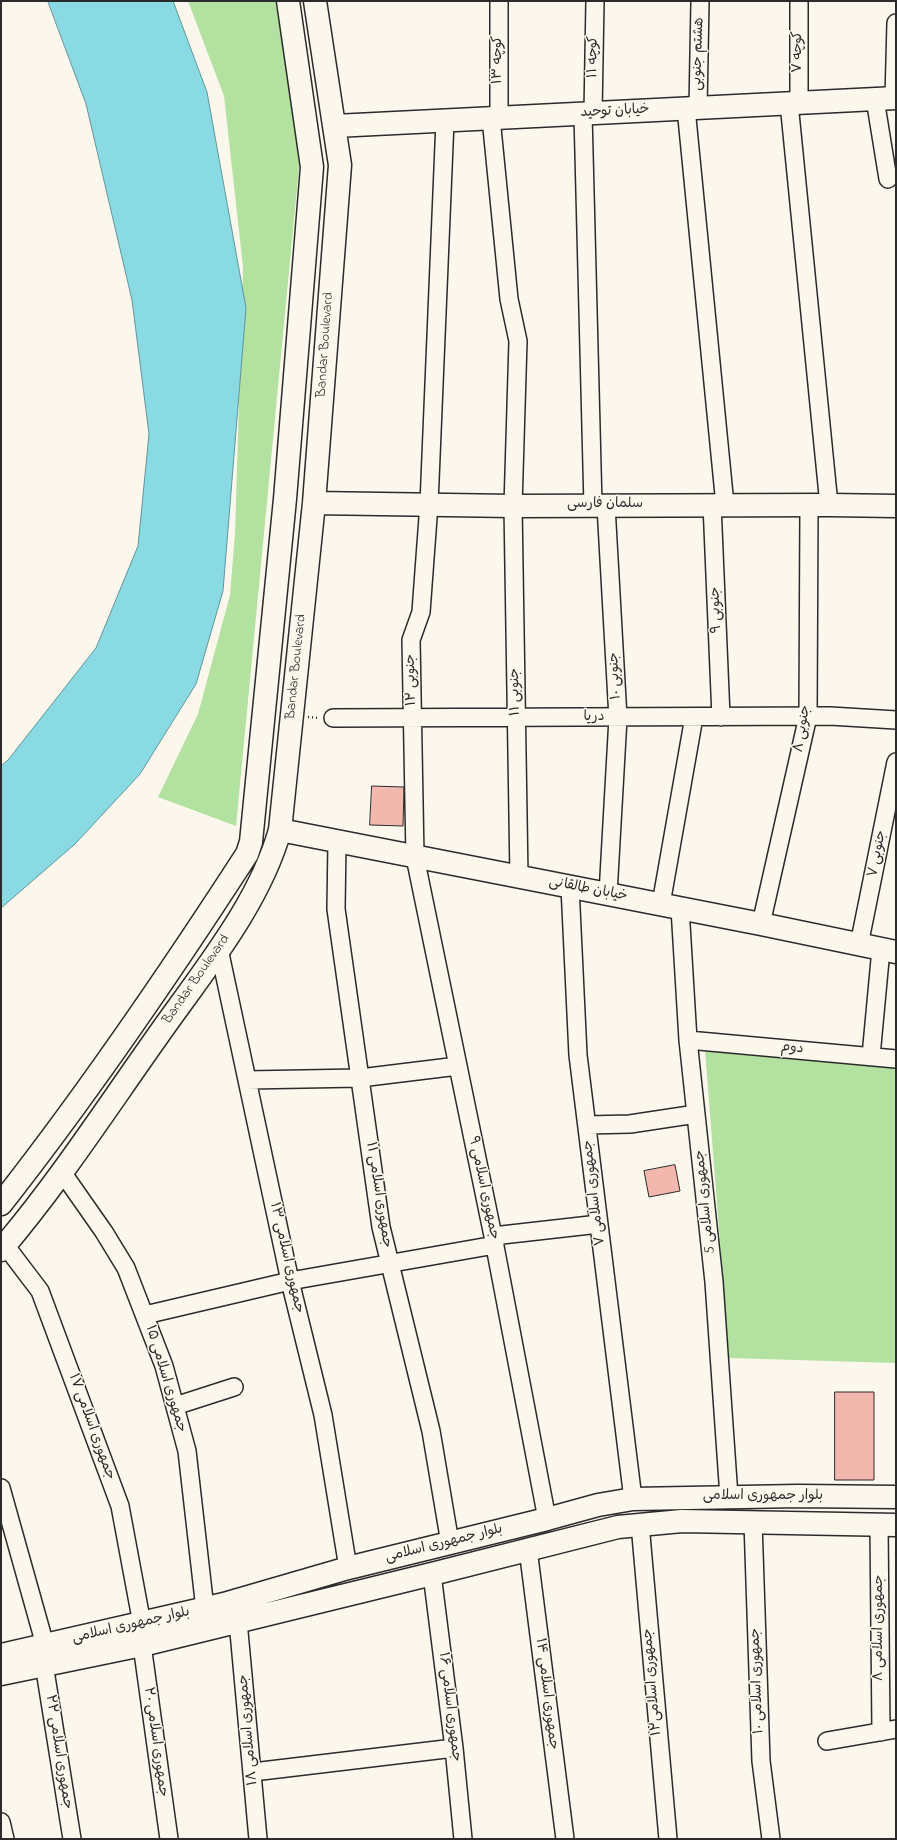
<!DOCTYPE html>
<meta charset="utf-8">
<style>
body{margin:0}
#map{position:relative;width:897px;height:1840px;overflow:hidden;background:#fbf7ec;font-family:"Indie Flower",sans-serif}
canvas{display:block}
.frame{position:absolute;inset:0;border:2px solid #2b2b2b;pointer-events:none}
</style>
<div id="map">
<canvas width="897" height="1840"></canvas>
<div class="frame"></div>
</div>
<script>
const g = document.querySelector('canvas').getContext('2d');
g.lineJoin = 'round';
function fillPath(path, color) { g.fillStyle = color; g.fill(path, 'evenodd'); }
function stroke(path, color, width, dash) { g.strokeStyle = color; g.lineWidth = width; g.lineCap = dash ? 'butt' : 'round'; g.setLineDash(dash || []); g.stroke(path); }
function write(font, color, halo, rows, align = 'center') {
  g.font = font + ' "Indie Flower","Playpen Sans Arabic",sans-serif'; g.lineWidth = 3; g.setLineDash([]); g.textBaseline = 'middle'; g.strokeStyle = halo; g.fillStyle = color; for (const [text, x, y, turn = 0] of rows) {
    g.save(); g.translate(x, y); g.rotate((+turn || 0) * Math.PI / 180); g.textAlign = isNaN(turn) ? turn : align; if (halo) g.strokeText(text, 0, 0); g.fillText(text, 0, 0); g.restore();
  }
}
const green = new Path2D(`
 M188 1H275L301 146 236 826 158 797 198 714 230 595 235 534 243 267 224 96Z
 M705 1050 896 1059V1363L729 1358Z`);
const water = new Path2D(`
 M48 1H173L207 92 246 308 223 591 196 684 140 774 75 844 1 908V766L8 760 96 648 138 546 149 434 132 300 86 104Z`);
const building = new Path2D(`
 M372 786 404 787 403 826 370 825Z
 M675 1165 680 1191 649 1197 644 1171Z
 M835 1392H874V1480H835Z`);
const path = new Path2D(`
 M308 717 319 718`);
const street = new Path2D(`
 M894 98 896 23
 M875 99 888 179
 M789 103 829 505
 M799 103V1
 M686 108 725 505
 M698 108 700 1
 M593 113 595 1
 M583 114 593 506
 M491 118 509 299 518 341 513 506 519 877
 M499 118V1
 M445 121 429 504 421 612 411 640 415 857 493 1236 547 1519
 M712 504 721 717
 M606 506 618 718 608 894
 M333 718 830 716 896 720
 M337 842 336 909 381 1227 431 1431 450 1543
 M570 887 578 1055 633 1499
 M661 904 694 717
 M680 908 688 1040 714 1282 729 1497
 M761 924 808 716 809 506
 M859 945 896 762
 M219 949 290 1281 323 1415 348 1568
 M688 1040 896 1059
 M871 1056 881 949
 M247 1080 360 1078 458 1066
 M587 1125 630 1124 696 1114
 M62 1172 104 1232 126 1268 164 1366 187 1451 205 1609
 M493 1236 599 1224
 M5 1245 40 1291 120 1506 142 1624
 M145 1315 290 1281 495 1245
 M175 1406 234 1387
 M1 1488 45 1645
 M753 1522 761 1761 771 1839
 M640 1524 668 1839
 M879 1525 881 1732
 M528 1549 565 1839
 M432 1574 454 1748 463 1839
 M238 1621 258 1839
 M142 1645 169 1839
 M44 1664 72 1839
 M827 1741 896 1729
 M253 1772 454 1748
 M1 1822 5 1839`);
const secondary = new Path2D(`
 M335 126 896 98
 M314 503 513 506 829 505 896 506
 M280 830 761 924 896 952
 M1 1204C89 1092 170 973 247 854L251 842 285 499 312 167 288 1
 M1 1250C58 1183 106 1109 157 1037 201 974 259 905 280 830L314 503 340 165 315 1
 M1 1655 224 1604 348 1568 547 1519 598 1505 633 1499 798 1496 896 1497
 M1 1674 142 1645 432 1574 618 1527 682 1521 896 1525`);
const streetNames = [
 ["کوچه ۷",799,52,-90],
 ["هشتم جنوبی",699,54,-88],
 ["کوچه ۱۱",594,57,-89],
 ["کوچه ۱۳",499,60,-90],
 ["خیابان توحید",615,112,-3],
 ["Bandar Boulevard",326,345,-86],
 ["سلمان فارسی",605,505],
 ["۹ جنوبی",717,610,-92],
 ["Bandar Boulevard",297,667,-84],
 ["۱۰ جنوبی",616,676,-93],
 ["۱۲ جنوبی",412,680,-91],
 ["۱۱ جنوبی",516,692,-91],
 ["دریا",594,718],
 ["۸ جنوبی",803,729,-81],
 ["۷ جنوبی",878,854,-79],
 ["خیابان طالقانی",588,890,11],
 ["Bandar Boulevard",197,980,-55],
 ["دوم",792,1049,5],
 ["جمهوری اسلامی ۹",483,1188,78],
 ["جمهوری اسلامی ۷",595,1193,-97],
 ["جمهوری اسلامی ۱۱",378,1195,81],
 ["جمهوری اسلامی 5",706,1202,-96],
 ["جمهوری اسلامی ۱۳",286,1258,77],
 ["جمهوری اسلامی ۱۵",165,1379,73],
 ["جمهوری اسلامی ۱۷",91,1427,70],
 ["بلوار جمهوری اسلامی",763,1497],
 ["بلوار جمهوری اسلامی",444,1544,-14],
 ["بلوار جمهوری اسلامی",131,1626,-13],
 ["جمهوری اسلامی ۸",880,1628,-90],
 ["جمهوری اسلامی ۱۰",758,1681,-92],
 ["جمهوری اسلامی۱۲",653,1682,-95],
 ["جمهوری اسلامی ۱۴",546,1694,83],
 ["جمهوری اسلامی ۱۶",449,1707,83],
 ["جمهوری اسلامی ۱۸",249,1730,-95],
 ["جمهوری اسلامی ۲۰",155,1742,82],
 ["جمهوری اسلامی ۲۲",58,1752,81]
];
fillPath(green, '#b3e1a0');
fillPath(water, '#89dae3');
stroke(water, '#639499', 1);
fillPath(building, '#f2b8ad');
stroke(building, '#2b2b2b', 1);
stroke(street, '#2b2b2b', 20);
stroke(secondary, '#2b2b2b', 25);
stroke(path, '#2b2b2b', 2.5, [1, 3]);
stroke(street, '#fbf7ec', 17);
stroke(secondary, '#fbf7ec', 22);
write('14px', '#2b2b2b', '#fbf7ec', streetNames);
</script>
